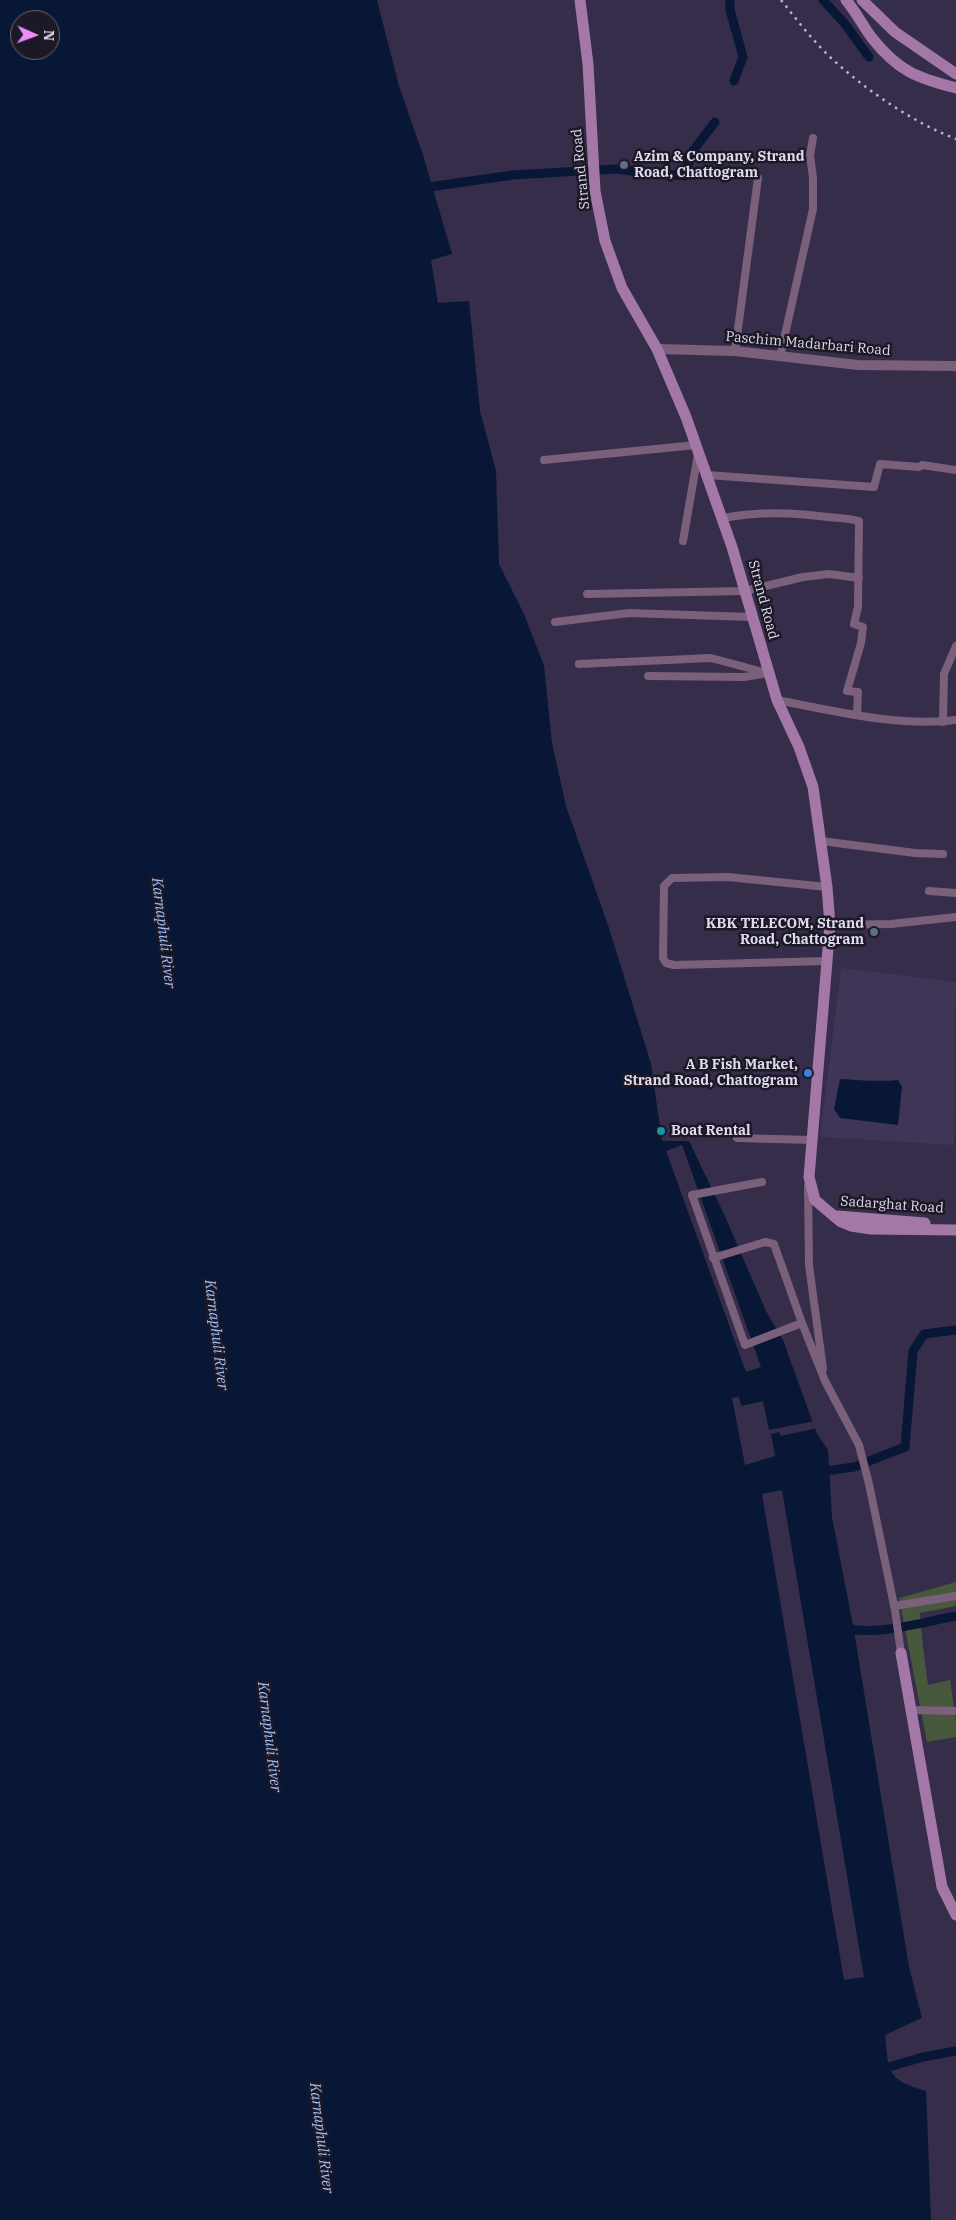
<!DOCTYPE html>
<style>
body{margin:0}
#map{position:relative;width:956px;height:2220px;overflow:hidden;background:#352d49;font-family:"IBM Plex Serif",serif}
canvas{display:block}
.north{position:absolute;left:10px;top:10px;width:50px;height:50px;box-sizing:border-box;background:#1c1825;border:1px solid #6a6675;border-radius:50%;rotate:92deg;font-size:14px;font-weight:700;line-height:20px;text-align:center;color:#dfdbed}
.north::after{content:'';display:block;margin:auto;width:18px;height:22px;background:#ec8cfb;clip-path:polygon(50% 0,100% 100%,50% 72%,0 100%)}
</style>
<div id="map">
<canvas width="956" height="2220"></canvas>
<div class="north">N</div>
</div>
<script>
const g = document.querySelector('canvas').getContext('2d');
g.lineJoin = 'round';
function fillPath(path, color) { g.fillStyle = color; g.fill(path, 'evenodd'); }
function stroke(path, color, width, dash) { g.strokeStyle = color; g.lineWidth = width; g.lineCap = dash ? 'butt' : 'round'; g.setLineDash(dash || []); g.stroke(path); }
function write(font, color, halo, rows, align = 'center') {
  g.font = font + ' "IBM Plex Serif",serif'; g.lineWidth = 5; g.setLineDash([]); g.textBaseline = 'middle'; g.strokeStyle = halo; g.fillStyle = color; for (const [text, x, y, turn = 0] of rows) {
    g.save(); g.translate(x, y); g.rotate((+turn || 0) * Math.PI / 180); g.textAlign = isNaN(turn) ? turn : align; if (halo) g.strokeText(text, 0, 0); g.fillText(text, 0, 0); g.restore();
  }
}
const built = new Path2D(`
 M841 968 956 982 954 1145 820 1137Z`);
const green = new Path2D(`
 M956 1582V1606L920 1613 923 1647 928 1685 950 1680 956 1721V1737L927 1742 899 1598Z`);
const water = new Path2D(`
 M0 0H377L399 86 423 155 452 254 431 260 438 303 469 301 480 411 496 471 499 564 524 614 544 666 552 743 566 806 609 928 651 1064 662 1141H689L723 1212 766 1311 783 1340 817 1434 828 1450 832 1517 854 1631 909 1967 922 2018 885 2035C889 2074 887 2079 926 2091L931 2220H0ZM20 20H50V50H20Z
 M840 1079C859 1080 878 1082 898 1080L902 1087 898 1125 840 1118 834 1109Z`);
const pier = new Path2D(`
 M682 1145 761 1367 746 1372 666 1151Z
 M739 1397 741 1406 763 1401 769 1430 815 1421 817 1428 781 1436 779 1432 771 1434 775 1456 745 1465 732 1398Z
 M782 1490 864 1977 844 1980 762 1494Z`);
const canal = new Path2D(`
 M730 0V10L743 57 734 81
 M823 0 845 24 869 57
 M422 188 513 175 614 169 685 176 692 152 715 122
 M818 1472 854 1467 905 1447 913 1351 924 1334 956 1330
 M844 1627C871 1638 927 1621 956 1616
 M879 2070 923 2057 956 2051`);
const minor = new Path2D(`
 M735 351 758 178
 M780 357 813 209V178L810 155 813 138
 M544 460 696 445
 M707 475 874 487 880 464 919 467 922 465 956 470
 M723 518C758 511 792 512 828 517 838 518 849 518 859 521L858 607 854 624 863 627 861 643 847 691 858 692 857 715
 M683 541 698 454
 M587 594 745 591 803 577 829 574 859 578
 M555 622 629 613 751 617
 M579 664 711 658 767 673
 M648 676 744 677 763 674
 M777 700C835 711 897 727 956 720
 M943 722 944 674 956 646
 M821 841 915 853 943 854
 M827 887 728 877 672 878 664 886 663 958 666 963 674 965 828 961
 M929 891 956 893
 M830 925 891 924 956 917
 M737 1138 812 1140
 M762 1182 692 1195 745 1345 802 1323
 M808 1186 809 1265 823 1369
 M713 1258 765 1242 774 1244 802 1323 825 1381 859 1445 869 1484 895 1610 901 1653
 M894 1606 956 1596
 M911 1710 956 1711`);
const tertiary = new Path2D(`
 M657 349 735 351 858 365 956 366`);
const secondary = new Path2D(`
 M580 0 588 64 595 191 605 241 622 288 657 349 686 417 732 547 777 700 799 747 813 787 827 887 830 925 809 1177 815 1200 841 1222 851 1226 871 1229 956 1230
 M846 0C856 12 863 26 872 38 898 71 917 78 956 88
 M862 0 895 32 956 74
 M837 1216 925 1223
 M901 1653 942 1887 956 1915`);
const rail = new Path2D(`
 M781 0C797 20 813 41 831 58 866 90 912 122 956 139`);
const markers = [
 [624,165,5,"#5c6f8a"],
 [874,932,5,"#5c6f8a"],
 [808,1073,5,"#3f7fe0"],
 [661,1131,5,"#0f9aa8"]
];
const poiNames = [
 ["Azim & Company, Strand",634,157],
 ["Road, Chattogram",634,173],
 ["KBK TELECOM, Strand",864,924,"right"],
 ["Road, Chattogram",864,940,"right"],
 ["A B Fish Market,",798,1065,"right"],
 ["Strand Road, Chattogram",798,1081,"right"],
 ["Boat Rental",671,1131]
];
const streetNames = [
 ["Strand Road",581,169,-96],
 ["Paschim Madarbari Road",808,344,5],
 ["Strand Road",763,600,75],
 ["Sadarghat Road",892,1205,4]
];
const waterNames = [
 ["Karnaphuli River",163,933,83],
 ["Karnaphuli River",216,1335,83],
 ["Karnaphuli River",269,1737,83],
 ["Karnaphuli River",321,2138,83]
];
fillPath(built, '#3f3557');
fillPath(green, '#48583d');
fillPath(water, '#081736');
fillPath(pier, '#352d49');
stroke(canal, '#081736', 9);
stroke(minor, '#7b607c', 8);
stroke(tertiary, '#7b607c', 10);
stroke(secondary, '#a378a6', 11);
stroke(rail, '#bab5c9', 2.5, [2.5, 5]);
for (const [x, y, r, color] of markers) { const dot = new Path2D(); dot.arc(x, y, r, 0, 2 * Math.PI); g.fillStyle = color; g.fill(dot); stroke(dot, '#1c1825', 2); }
write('bold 14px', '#dfdbed', '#1c1825', poiNames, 'left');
write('14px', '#dfdbed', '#1c1825', streetNames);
write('italic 15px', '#9fc0fc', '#1c1825', waterNames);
</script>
